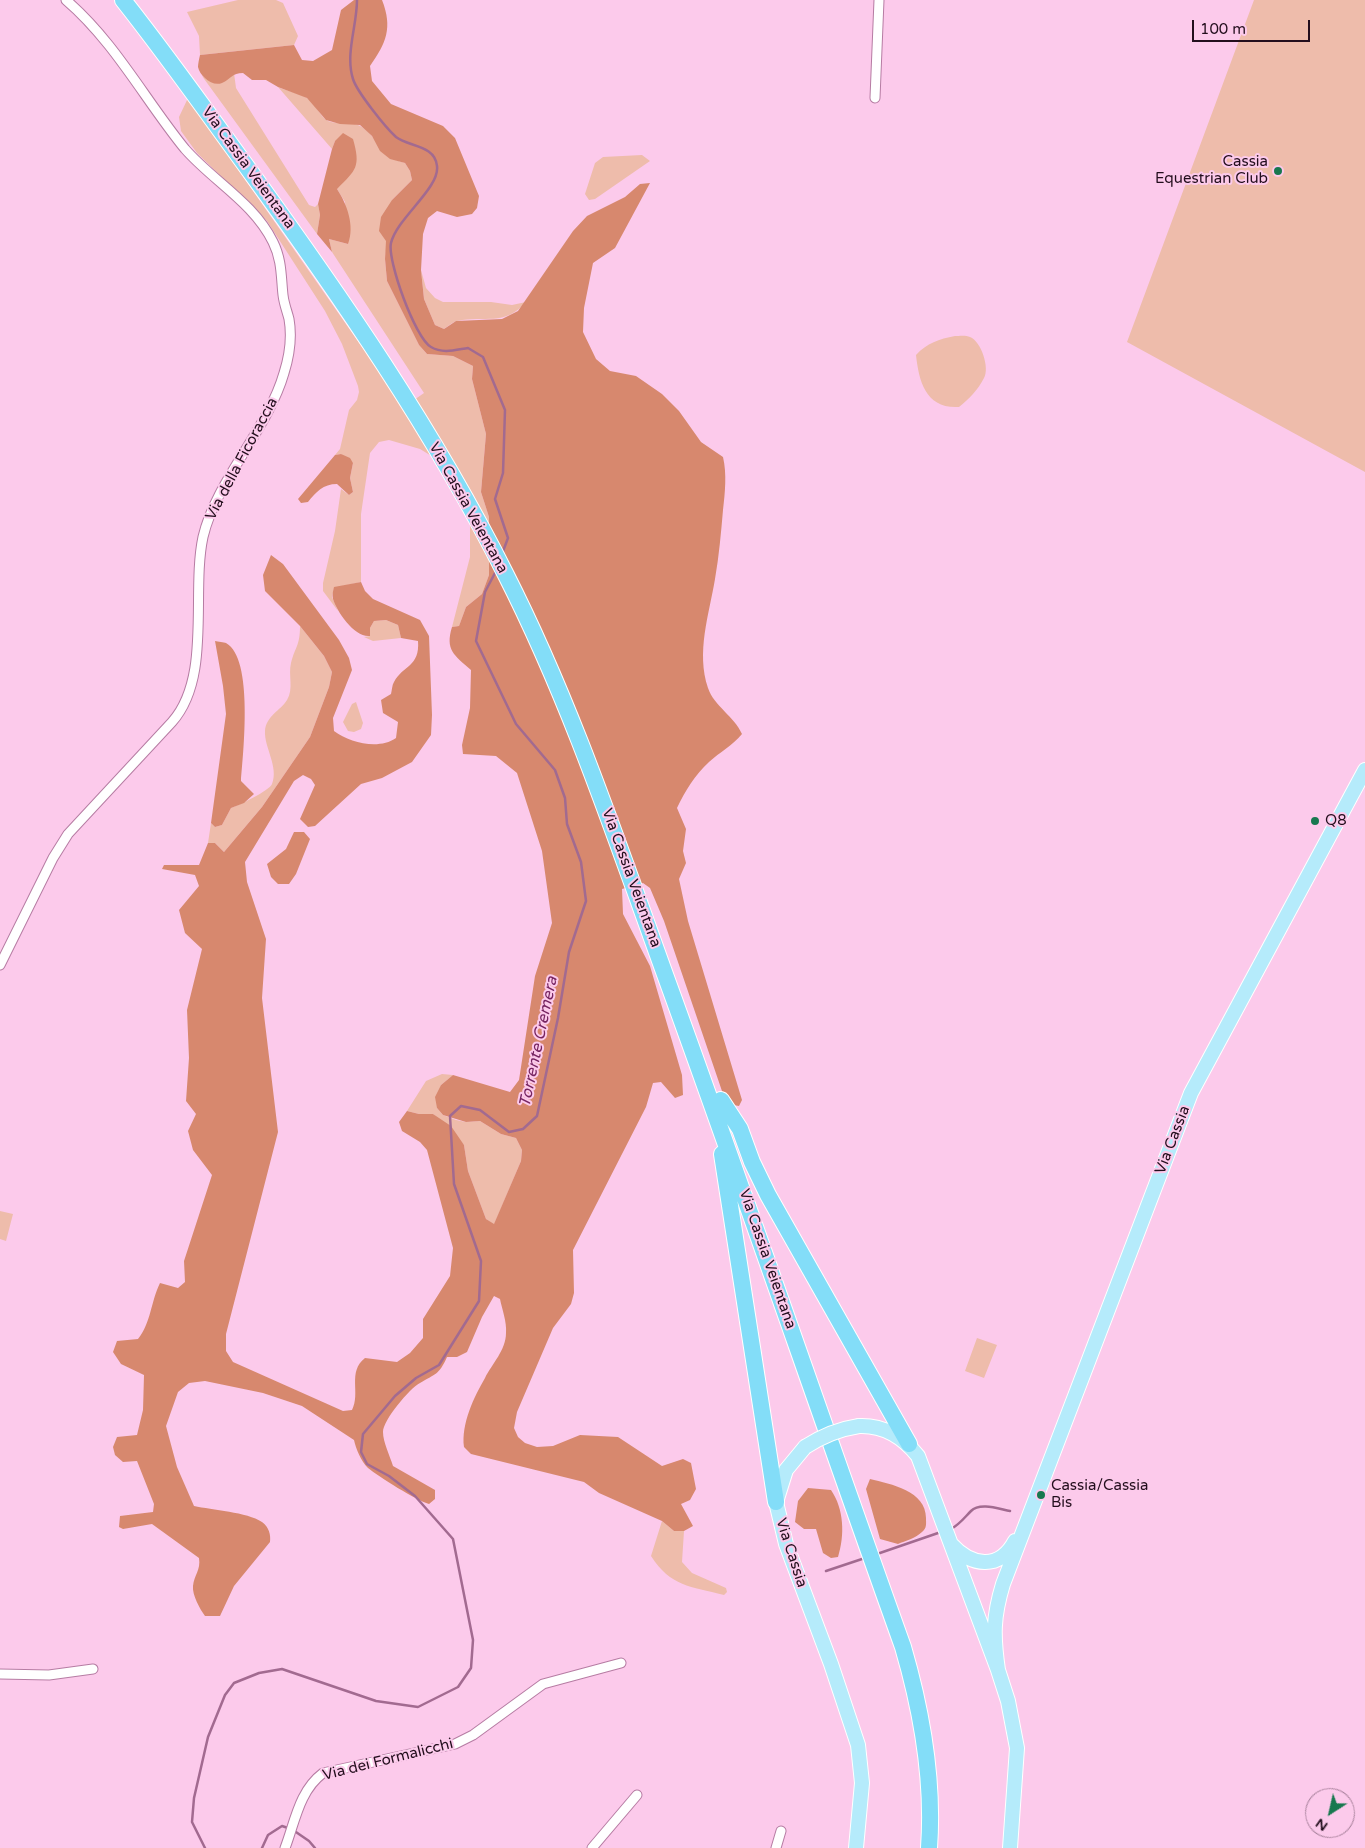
<!DOCTYPE html>
<style>
body{margin:0}
#map{position:relative;width:1365px;height:1848px;overflow:hidden;background:#fccaeb;font-family:"Varela Round",sans-serif}
canvas{display:block}
.north{position:absolute;left:1305px;top:1788px;width:50px;height:50px;box-sizing:border-box;background:#fccaeb;border:1px solid #a57f99;border-radius:50%;rotate:215deg;font-size:14px;font-weight:700;line-height:20px;text-align:center;color:#230e1d}
.north::after{content:'';display:block;margin:auto;width:18px;height:22px;background:#18784f;clip-path:polygon(50% 0,100% 100%,50% 72%,0 100%)}
.scale{position:absolute;left:1192px;top:20px;width:118px;height:22px;box-sizing:border-box;border:2px solid #230e1d;border-top:0;padding-left:6px;font-size:15px;line-height:18px;white-space:nowrap;color:#230e1d;-webkit-text-stroke:4px #fccaeb;paint-order:stroke}
</style>
<div id="map">
<canvas width="1365" height="1848"></canvas>
<div class="north">N</div>
<div class="scale">100 m</div>
</div>
<script>
const g = document.querySelector('canvas').getContext('2d');
g.lineJoin = 'round';
function fillPath(path, color) { g.fillStyle = color; g.fill(path, 'evenodd'); }
function stroke(path, color, width, dash) { g.strokeStyle = color; g.lineWidth = width; g.lineCap = dash ? 'butt' : 'round'; g.setLineDash(dash || []); g.stroke(path); }
function write(font, color, halo, rows, align = 'center') {
  g.font = font + ' "Varela Round",sans-serif'; g.lineWidth = 4; g.setLineDash([]); g.textBaseline = 'middle'; g.strokeStyle = halo; g.fillStyle = color; for (const [text, x, y, turn = 0] of rows) {
    g.save(); g.translate(x, y); g.rotate((+turn || 0) * Math.PI / 180); g.textAlign = isNaN(turn) ? turn : align; if (halo) g.strokeText(text, 0, 0); g.fillText(text, 0, 0); g.restore();
  }
}
const green = new Path2D(`
 M238 0H276L283 3 298 36 294 45 200 55 199 36 187 12Z
 M1254 0H1365V472L1127 342Z
 M234 73 236 88 309 205 315 207 318 204 320 215 317 234 202 76C219 88 218 83 234 73Z
 M278 87C287 91 300 93 307 98 316 103 319 116 328 121 338 125 354 121 362 127 384 143 373 154 405 163L410 171 412 180 392 200 385 259 387 281 419 345 427 354 453 356 473 366 472 379 486 434 481 492 489 517V575L482 594 466 607 459 626 452 627 470 557V517L438 460 420 449 389 440 379 442 370 453 361 514V582L334 588 332 597 338 611 323 591V583L335 531 341 489 349 495 353 492 350 478 353 463 341 454 335 455 340 449 349 410 357 400 359 392 358 386 342 344 325 311 267 221 197 153 181 131 179 117 188 98 404 407 424 393 332 252 329 239 348 244 345 202 337 189 335 141 332 149Z
 M642 155 650 161 595 199 589 200 585 194 595 163 603 157Z
 M421 270 426 288 435 298 443 302H491L512 305 526 302C504 327 485 315 457 321 453 322 448 326 444 329L435 325 424 299Z
 M955 336C959 336 966 335 970 337 981 341 990 368 984 378 978 390 969 399 959 407 926 409 919 382 916 355 927 343 939 339 955 336Z
 M386 620 398 625 401 638 373 641 364 637 370 636V628L374 621Z
 M300 626 324 656 332 672 329 687 310 737 262 807 224 852 215 843H208L211 823 215 827 222 825 231 808C239 805 269 791 272 784 279 767 264 747 265 731 266 716 280 711 287 700 294 689 288 675 291 663 295 647 300 646 300 626Z
 M356 702 363 723 361 729 354 732 348 731 343 722 352 704Z
 M442 1074 453 1075 441 1085 437 1108 443 1115 456 1120 466 1122 480 1121 501 1134 516 1138 522 1150 521 1161 494 1225 486 1219 468 1171 464 1145 433 1114H419L407 1111 426 1081Z
 M0 1211 13 1214 6 1241 0 1239Z
 M977 1338 997 1345 984 1378 965 1371Z
 M662 1521 674 1531H684L682 1562 692 1573 726 1588 727 1592 724 1595C690 1586 671 1587 651 1556Z`);
const forest = new Path2D(`
 M354 0H382C393 28 386 43 370 66L372 81 391 104 443 126 455 138 479 196 477 208 472 214 457 217 437 211 428 218 423 234 421 270 424 299 435 325 444 329 456 321 502 319 518 311 573 231 587 216 625 197 640 184 650 183 615 248 593 263 584 308 583 332 596 359 610 371 636 376 662 394 679 411 701 442 723 457C727 474 725 493 723 510 721 533 719 556 715 579 709 615 696 652 708 688 714 706 734 716 742 734 732 746 720 752 709 762 695 775 685 791 677 808L686 829 683 851 686 863 679 879 688 921 742 1100 739 1106 733 1105 723 1094 664 921 650 888 643 883 622 889 623 914 650 966 682 1075 683 1095 675 1098 661 1082 653 1083 646 1107 573 1250 574 1293 571 1304 553 1328 517 1412 514 1428 518 1437 525 1443 537 1447 553 1446 580 1435 618 1437 662 1466 683 1459 691 1463 696 1489 690 1500 681 1504 693 1526 684 1531H674L662 1521 599 1493 584 1482 471 1454 464 1447C461 1424 474 1397 485 1378 492 1364 506 1350 506 1333 507 1322 502 1309 500 1299L494 1296 482 1317 467 1352 457 1357H447C439 1375 435 1374 420 1383 410 1388 383 1420 383 1432 383 1442 390 1456 393 1466L435 1490V1499L429 1504C416 1500 379 1477 368 1468 361 1461 356 1449 354 1440L302 1406 263 1393 205 1381 189 1383 178 1392 166 1426 177 1467 194 1506C212 1510 247 1512 262 1522 269 1527 271 1535 270 1542L234 1586 220 1616H205C200 1609 192 1595 193 1586 194 1575 201 1570 199 1558L152 1524 123 1529 119 1527 120 1516 153 1512 154 1504 137 1461 123 1462 115 1455 113 1447 117 1437 137 1435 143 1410 144 1375 121 1364 113 1352 117 1341 138 1339C151 1323 151 1301 160 1283L178 1288 185 1282 184 1261 212 1175 193 1150 188 1131 196 1114 186 1101 189 1058 187 1010 202 949 185 933 179 910 199 886 195 875 162 869 164 865H199L208 843H215L224 852 262 807 310 737 329 687 332 672 324 656 300 626 265 591 263 575 271 555 283 564 339 640 349 658 352 670 333 718 334 731C350 743 379 750 396 738L398 722 383 713 381 700 391 694C392 690 392 685 394 682 403 665 420 667 418 641L401 638 398 625 386 620 374 621 370 628V636C355 638 337 612 333 599 332 595 333 591 334 587L361 582 365 591 373 599 420 620 429 636 432 715 431 735 412 762 382 778 361 784 315 826 308 827 300 819 315 785 311 779 303 775 294 781 245 862 247 882 266 939 262 998 278 1132 226 1334V1351L233 1362 343 1411 352 1410C361 1393 347 1372 365 1358L397 1362 410 1353 423 1338V1319L450 1276 453 1248 427 1150 420 1142 402 1131 399 1122 407 1111 419 1114H433L451 1126 464 1145 468 1171 486 1219 494 1224 521 1161 522 1150 516 1138 501 1134 480 1121 466 1122 443 1115 437 1108 435 1097 441 1085 453 1075 510 1092 519 1080 535 976 552 923 542 851 517 773 496 756 463 754 462 745 470 708 471 670C454 655 445 650 452 627L459 626 466 607 482 594 489 575V517L481 492 486 434 472 379 473 366 453 356 427 354 419 345 387 281 385 259 386 241 379 231 381 217 392 200 412 180 410 171 405 163 390 159 380 151 372 136 360 125 340 124 326 120 307 98 278 87 266 80H252L243 73C232 73 231 79 222 83 212 87 200 76 198 67 198 64 199 59 200 55L294 45 302 60 313 61 332 50 341 10Z
 M343 133 353 139C361 167 356 170 337 189 347 204 355 226 348 244L329 239 332 252 317 234 320 215 318 204 332 149 335 141Z
 M341 454 350 458 353 463 350 478 353 492 349 495 337 484C323 484 316 492 308 502L301 503 298 499 335 455Z
 M215 641C218 642 224 642 226 643 254 658 243 754 241 781L254 794 244 803 231 808 222 825 215 827 211 823 226 714 223 686Z
 M294 832H304L310 839 296 874 289 884H278L271 877 267 864 286 849Z
 M870 1479C891 1484 926 1491 926 1518 926 1524 927 1528 922 1532 916 1538 905 1541 898 1544L880 1539 866 1489Z
 M808 1488 831 1490C844 1509 845 1535 838 1557L831 1558 823 1553 816 1529H804L795 1522 798 1501Z`);
const stream = new Path2D(`
 M357 0C357 26 345 54 353 79 357 92 386 128 396 137 409 147 435 145 437 166 440 188 397 218 391 243 387 260 415 338 431 347 443 354 455 350 468 348L483 357 505 410 503 473 495 499 508 538 502 554
 M951 1529C960 1524 964 1518 971 1511 980 1502 999 1509 1010 1511
 M877 1554 941 1532
 M826 1571 865 1558
 M293 1830 309 1841 315 1848
 M205 1848 192 1822 194 1798 208 1737 225 1695 234 1683 259 1673 282 1669 376 1701 418 1707 458 1687 471 1668 473 1640 453 1539 415 1496 389 1476 367 1464 361 1452 363 1434 395 1396 416 1378 439 1365 479 1301 481 1261 454 1184 450 1116 461 1106 480 1110 509 1132 523 1129 537 1116 558 1018 569 952 586 901 581 862 567 824 565 798 555 770 516 724 476 641 485 592 496 571
 M262 1848 268 1835 282 1826 288 1828`);
const street = new Path2D(`
 M875 98 879 0
 M0 965 53 858 68 834 172 722C212 677 191 593 203 537 216 481 268 429 284 373 289 357 292 336 289 319 287 311 284 304 283 295 281 277 282 260 273 242 254 203 213 181 185 149 145 100 115 42 66 0
 M0 1674 49 1675 93 1669
 M285 1848C295 1822 299 1791 323 1773L455 1744 473 1735 543 1684 621 1663
 M592 1848 637 1795
 M776 1848 781 1831`);
const primary = new Path2D(`
 M859 1426C884 1425 903 1437 918 1456L998 1670 1008 1701 1017 1748 1010 1848
 M805 1447 786 1470 776 1502 786 1544 831 1664 858 1745 862 1783 856 1848
 M951 1544C971 1566 999 1571 1015 1541
 M998 1670C993 1636 993 1617 1003 1584L1191 1093 1365 770`);
const highway = new Path2D(`
 M123 0C165 53 204 108 244 163 339 294 433 429 506 575 570 701 615 836 663 969 745 1194 822 1421 903 1647 922 1712 934 1780 929 1848
 M721 1100 740 1129 752 1162 768 1195 909 1444
 M722 1154 776 1502`);
const primaryBridge = new Path2D(`
 M805 1447C822 1436 839 1429 859 1426`);
const markers = [
 [1278,171,5,"#18784f"],
 [1315,821,5,"#18784f"],
 [1041,1495,5,"#18784f"]
];
const poiNames = [
 ["Cassia",1268,162,"right"],
 ["Equestrian Club",1268,179,"right"],
 ["Q8",1325,821],
 ["Cassia/Cassia",1051,1486],
 ["Bis",1051,1503]
];
const streetNames = [
 ["Via Cassia Veientana",248,168,54],
 ["Via della Ficoraccia",242,459,-62],
 ["Via Cassia Veientana",468,508,61],
 ["Via Cassia Veientana",631,878,70],
 ["Via Cassia",1173,1140,-69],
 ["Via Cassia Veientana",767,1259,71],
 ["Via Cassia",791,1553,72],
 ["Via dei Formalicchi",388,1760,-14]
];
const waterNames = [
 ["Torrente Cremera",539,1042,-78]
];
fillPath(green, '#eebcab');
fillPath(forest, '#d7886e');
stroke(stream, '#a26a90', 2.5);
stroke(street, '#b67ca3', 11);
stroke(primary, '#fff', 16);
stroke(highway, '#fff', 18);
stroke(street, '#fff', 9);
stroke(primary, '#b5ebfb', 14);
stroke(highway, '#83ddf8', 16);
stroke(primaryBridge, '#fff', 16, []);
stroke(primaryBridge, '#b5ebfb', 14);
for (const [x, y, r, color] of markers) { const dot = new Path2D(); dot.arc(x, y, r, 0, 2 * Math.PI); g.fillStyle = color; g.fill(dot); stroke(dot, '#fccaeb', 2); }
write('15px', '#230e1d', '#fccaeb', poiNames, 'left');
write('15px', '#230e1d', '#fccaeb', streetNames);
write('italic 16px', '#762461', '#fccaeb', waterNames);
</script>
